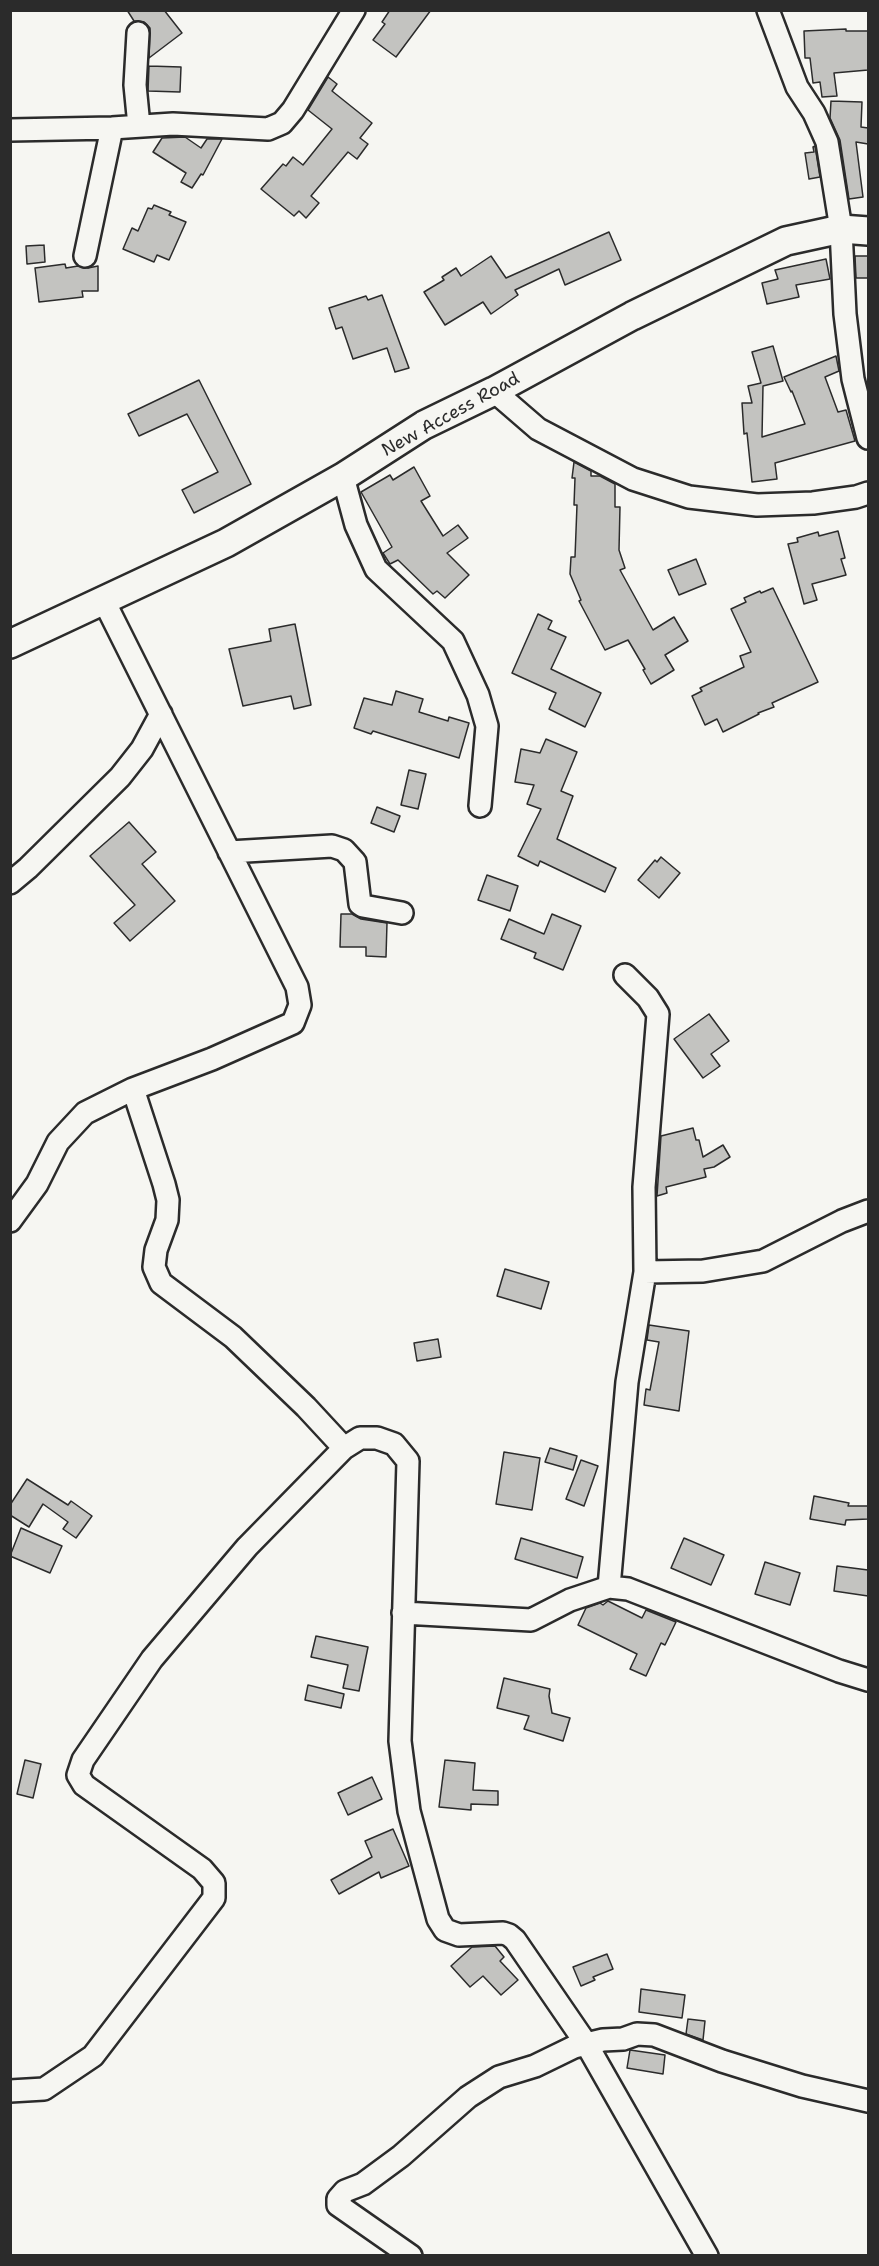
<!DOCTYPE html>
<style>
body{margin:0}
#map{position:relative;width:879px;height:2266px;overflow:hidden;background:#f6f6f2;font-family:"Shantell Sans",sans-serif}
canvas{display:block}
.frame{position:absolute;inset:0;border:12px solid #2b2b2b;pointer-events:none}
</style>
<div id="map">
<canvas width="879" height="2266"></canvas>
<div class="frame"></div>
</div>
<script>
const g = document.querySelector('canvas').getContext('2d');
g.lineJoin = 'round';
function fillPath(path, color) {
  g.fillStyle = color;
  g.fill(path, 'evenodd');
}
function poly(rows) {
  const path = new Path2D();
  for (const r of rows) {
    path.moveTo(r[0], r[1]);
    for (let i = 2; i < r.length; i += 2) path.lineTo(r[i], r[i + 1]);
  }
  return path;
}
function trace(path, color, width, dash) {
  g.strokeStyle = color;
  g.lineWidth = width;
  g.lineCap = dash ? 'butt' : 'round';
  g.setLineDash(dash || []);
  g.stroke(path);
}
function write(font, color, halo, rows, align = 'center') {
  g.font = font + ' "Shantell Sans",sans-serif';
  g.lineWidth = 5;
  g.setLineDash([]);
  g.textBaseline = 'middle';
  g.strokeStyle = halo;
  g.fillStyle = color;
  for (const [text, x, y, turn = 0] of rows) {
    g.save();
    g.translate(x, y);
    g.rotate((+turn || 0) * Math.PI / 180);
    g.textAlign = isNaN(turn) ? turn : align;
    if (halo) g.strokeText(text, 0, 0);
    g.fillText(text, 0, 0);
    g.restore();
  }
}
const building = poly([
 [127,10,164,10,182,33,149,58,150,28,144,22,134,21,127,10],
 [390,10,431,10,396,57,373,40,385,24,382,22,390,10],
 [846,29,846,31,868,31,868,70,834,73,837,96,822,97,820,82,813,83,810,58,805,58,804,31,846,29],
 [149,66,181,67,180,92,148,91,149,66],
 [328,77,337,84,332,91,372,123,360,138,368,144,357,159,348,152,311,196,319,203,306,218,299,211,294,216,261,189,283,164,286,166,293,157,303,165,332,129,308,110,328,77],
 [831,101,862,102,861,127,868,128,868,144,856,142,863,197,849,199,840,140,830,118,831,101],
 [185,137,201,148,207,139,222,139,203,175,201,174,192,188,181,182,186,173,153,152,162,138,185,137],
 [815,146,820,177,809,179,805,153,814,152,813,147,815,146],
 [154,205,171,212,169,215,186,222,169,260,157,255,154,262,123,249,132,228,138,231,148,208,152,209,154,205],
 [609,232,621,260,565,285,559,269,515,290,518,295,491,314,483,302,445,325,424,292,444,280,442,277,456,268,461,276,491,256,506,278,609,232],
 [44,245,45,262,27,264,26,246,44,245],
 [855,256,868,256,868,278,856,278,855,256],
 [826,259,830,279,796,285,799,297,767,304,762,283,778,279,775,270,826,259],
 [65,264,66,268,78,266,88,268,98,266,98,291,82,291,83,297,39,302,35,268,65,264],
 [382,295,409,368,395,372,387,348,353,359,342,327,336,329,329,308,366,296,368,300,382,295],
 [773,346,783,381,763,386,762,437,805,424,792,391,791,392,784,377,836,356,839,371,825,377,838,412,846,410,855,441,775,463,777,479,752,482,747,433,744,434,742,403,752,403,748,386,761,383,752,352,773,346],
 [199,380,251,484,194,513,182,490,218,472,187,414,139,436,128,414,199,380],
 [574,462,591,471,591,476,600,476,615,484,615,507,620,507,619,550,625,568,620,570,653,630,674,617,688,641,665,655,674,670,651,684,643,670,645,669,628,640,605,650,579,601,581,600,570,574,571,557,575,557,577,505,574,505,575,478,572,478,574,462],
 [414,467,430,496,421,501,443,536,458,525,468,538,447,553,469,575,445,598,437,591,433,594,398,560,390,564,383,553,392,547,361,492,390,475,393,480,414,467],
 [838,531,845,558,841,559,846,575,812,584,817,600,804,604,788,544,798,542,797,538,818,532,819,536,838,531],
 [696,559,706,584,679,595,668,570,696,559],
 [773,588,818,682,772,703,774,707,758,713,759,714,723,732,717,719,705,725,692,696,702,691,700,688,744,667,740,656,751,652,731,609,746,602,744,598,760,591,761,593,773,588],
 [538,614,552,621,548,629,566,637,551,669,601,693,585,727,549,709,556,693,512,673,538,614],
 [295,624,311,705,294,709,291,696,243,706,229,649,271,641,269,629,295,624],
 [396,691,423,699,419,712,448,721,449,717,469,723,459,758,373,731,371,734,354,728,364,698,392,705,396,691],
 [546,739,577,752,561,791,573,796,557,839,616,868,605,892,540,861,538,866,518,856,541,809,527,804,534,785,515,782,521,749,540,753,546,739],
 [409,770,426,774,418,809,401,805,409,770],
 [377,807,400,816,394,832,371,823,377,807],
 [129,822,156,852,142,864,175,901,130,941,114,923,135,905,90,856,129,822],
 [661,857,680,873,659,898,638,880,655,860,657,862,661,857],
 [487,875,518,886,510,911,478,900,487,875],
 [341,914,352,914,361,919,387,923,386,957,366,956,366,947,340,947,341,914],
 [552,914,581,926,563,970,534,958,536,953,501,939,509,919,544,934,552,914],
 [709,1014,729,1041,711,1054,720,1066,703,1078,674,1039,709,1014],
 [693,1128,696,1140,699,1140,703,1157,723,1145,730,1157,714,1167,704,1169,706,1177,666,1187,667,1193,657,1196,661,1136,693,1128],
 [505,1269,549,1282,541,1309,497,1296,505,1269],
 [649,1325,689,1331,679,1411,644,1405,646,1389,650,1390,659,1342,647,1340,649,1325],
 [438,1339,441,1357,417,1361,414,1343,438,1339],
 [550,1448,577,1456,573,1470,545,1462,550,1448],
 [504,1452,540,1458,532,1510,496,1504,504,1452],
 [581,1460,598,1466,584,1506,566,1499,581,1460],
 [27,1479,68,1505,71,1501,92,1516,76,1538,63,1529,68,1522,43,1504,29,1527,10,1515,10,1505,27,1479],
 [814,1496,849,1503,848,1506,868,1506,868,1519,846,1520,845,1525,810,1519,814,1496],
 [21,1528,62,1546,50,1573,10,1556,21,1528],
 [521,1538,583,1557,577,1578,515,1559,521,1538],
 [684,1538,724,1555,711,1585,671,1568,684,1538],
 [765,1562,800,1573,790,1605,755,1594,765,1562],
 [837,1566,868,1570,868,1596,834,1591,837,1566],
 [608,1601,642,1618,646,1610,676,1622,665,1645,661,1643,646,1676,630,1669,637,1654,578,1625,586,1608,600,1603,603,1605,608,1601],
 [316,1636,368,1647,359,1691,343,1688,348,1665,311,1657,316,1636],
 [504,1678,550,1689,549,1696,552,1713,570,1718,563,1741,524,1729,529,1716,497,1708,504,1678],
 [308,1685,344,1694,341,1708,305,1700,308,1685],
 [25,1760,41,1764,33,1798,17,1794,25,1760],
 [445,1760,475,1763,473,1790,498,1791,498,1805,471,1804,471,1810,439,1807,445,1760],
 [372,1777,382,1799,348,1815,338,1793,372,1777],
 [393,1829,409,1866,381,1878,379,1872,339,1894,331,1880,372,1857,365,1841,393,1829],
 [495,1946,504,1957,500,1961,518,1980,501,1995,483,1976,470,1987,451,1966,472,1947,495,1946],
 [607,1954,613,1969,593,1977,595,1980,581,1986,573,1967,607,1954],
 [641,1989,685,1995,682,2018,639,2012,641,1989],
 [688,2019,705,2021,703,2040,686,2034,688,2019],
 [630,2050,665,2055,663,2074,627,2068,630,2050]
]);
const minor = poly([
 [768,10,797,87,814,113,827,142,841,229,845,314,853,379,868,438],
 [138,33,135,85,139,126],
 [10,130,112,128,173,124,268,129,282,123,293,110,354,10],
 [85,256,112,128],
 [494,391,538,429,633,479,689,497,757,505,813,503,856,497,868,493],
 [343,477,356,525,376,569,453,641,478,695,487,726,480,806],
 [229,852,332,846,344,850,355,862,360,904,363,906,402,913],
 [10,883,28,868,120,777,142,749,161,714],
 [133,1089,164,1184,168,1200,167,1220,156,1250,154,1267,161,1283,233,1337,306,1407,344,1448],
 [10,1221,37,1184,58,1142,85,1113,133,1089,212,1059,293,1023,300,1005,297,987,103,599],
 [645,1272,703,1271,763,1261,842,1221,868,1211],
 [609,1587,627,1382,645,1272,644,1187,658,1014,648,998,625,975],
 [403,1613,531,1620,570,1600,609,1587,628,1589,839,1671,868,1680],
 [10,2091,44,2089,93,2056,214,1898,214,1883,202,1869,84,1785,78,1775,83,1760,152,1659,247,1547,344,1448,360,1438,377,1438,394,1444,408,1461,400,1741,409,1811,438,1919,445,1930,459,1935,503,1933,509,1935,515,1940,587,2045,707,2256],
 [411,2256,338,2205,338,2199,345,2191,363,2184,401,2156,468,2097,499,2077,535,2066,574,2047,603,2040,623,2039,637,2034,654,2035,722,2061,802,2086,868,2101]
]);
const major = poly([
 [10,644,226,543,343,477,424,425,494,391,632,316,786,241,841,229,868,231]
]);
const streetNames = [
 ["New Access Road",451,415,-29]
];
fillPath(building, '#c3c3c0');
trace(building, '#2b2b2b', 1.5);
trace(minor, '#2b2b2b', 26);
trace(major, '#2b2b2b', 32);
trace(minor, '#f6f6f2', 21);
trace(major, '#f6f6f2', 27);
write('18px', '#2b2b2b', '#f6f6f2', streetNames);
</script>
